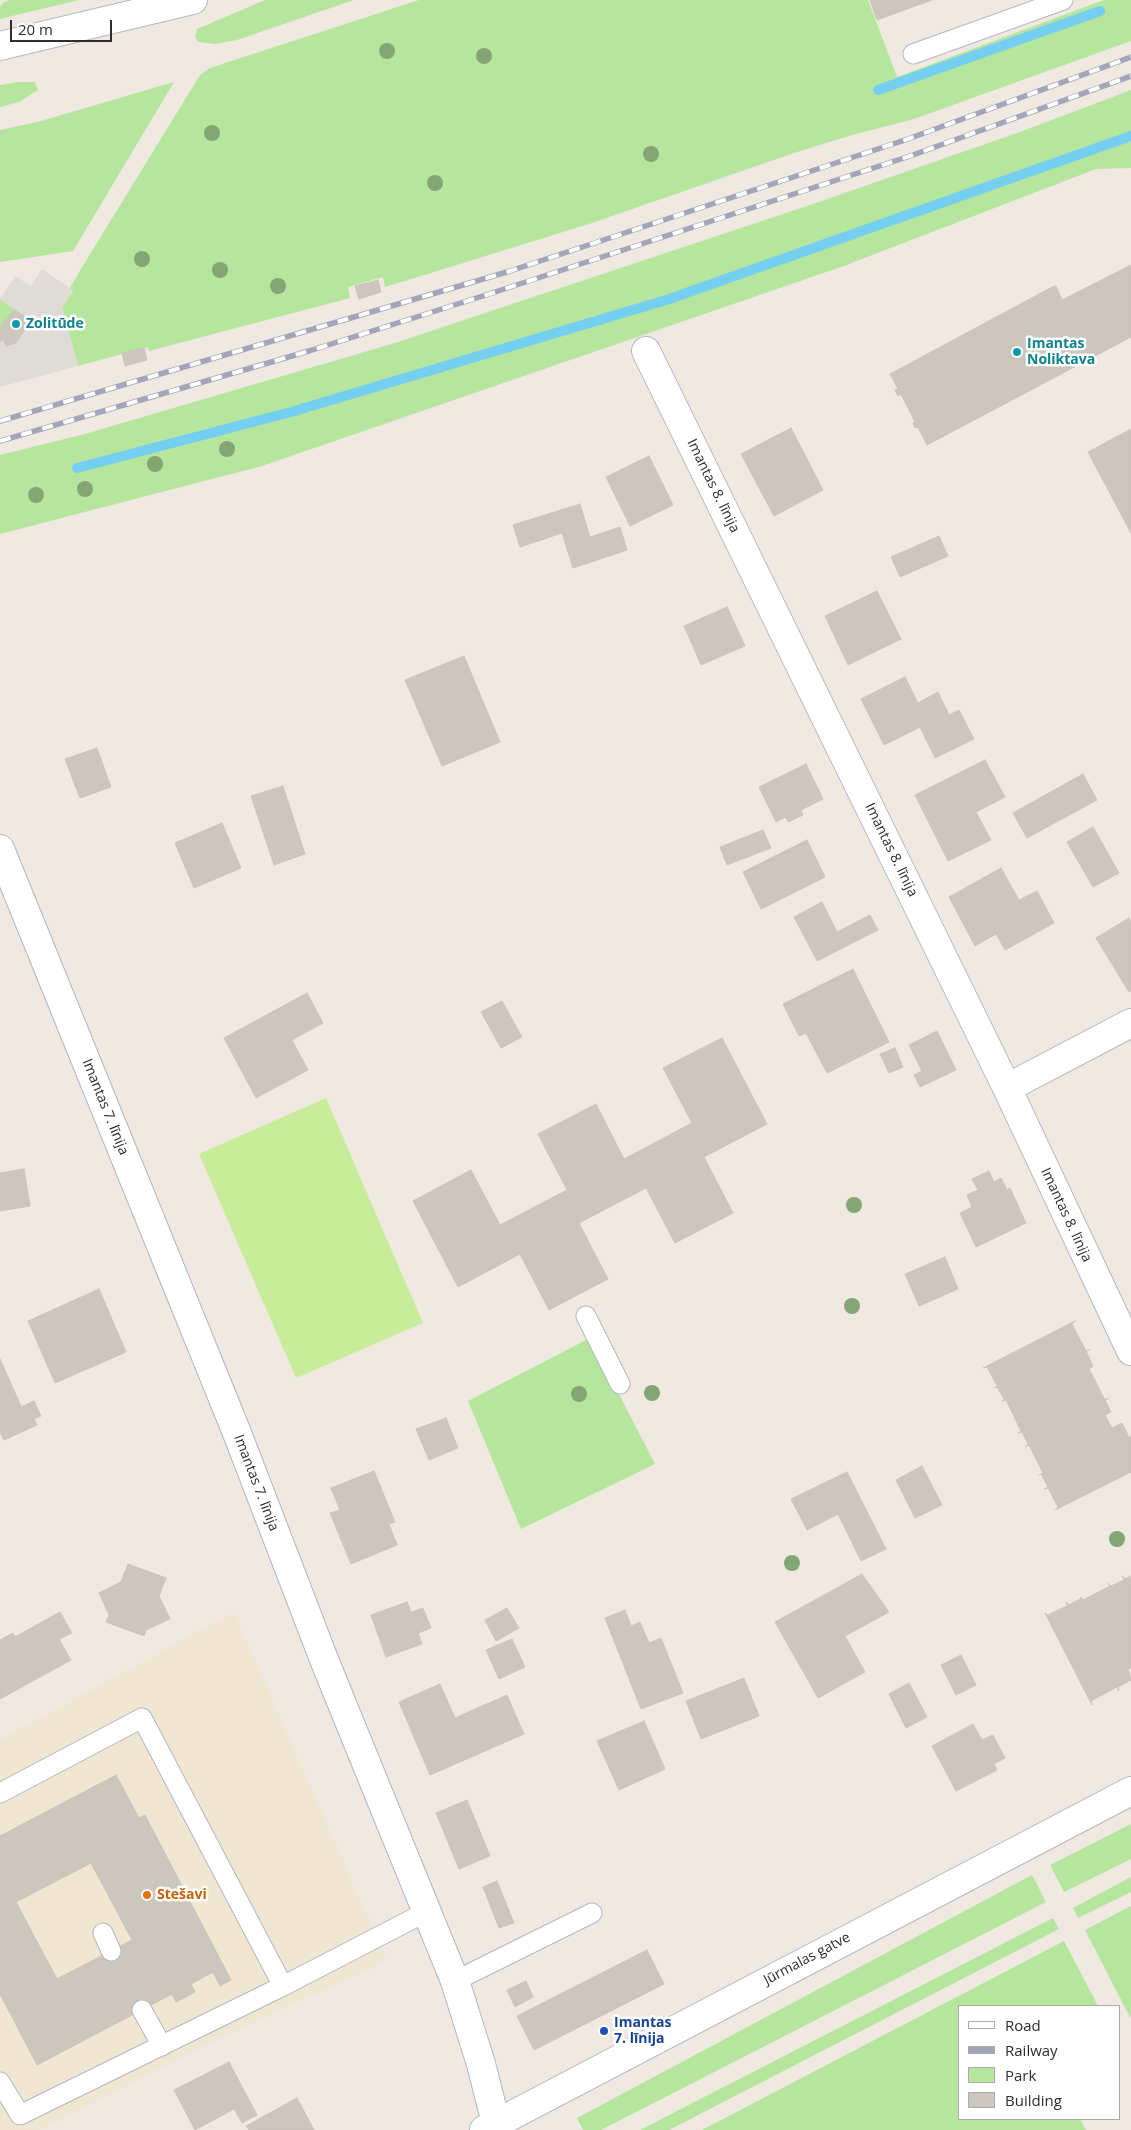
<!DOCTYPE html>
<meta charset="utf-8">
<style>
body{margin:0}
#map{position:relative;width:1131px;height:2130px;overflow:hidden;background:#efe9e1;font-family:"Open Sans",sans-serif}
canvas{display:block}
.legend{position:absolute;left:958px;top:2005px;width:162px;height:115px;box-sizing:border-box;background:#fff;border:1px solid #ababab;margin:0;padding:6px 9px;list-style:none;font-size:15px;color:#2e2e2e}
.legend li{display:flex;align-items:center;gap:10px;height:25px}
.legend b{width:25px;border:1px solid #ababab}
.scale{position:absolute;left:10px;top:20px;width:102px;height:22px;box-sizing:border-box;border:2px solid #2e2e2e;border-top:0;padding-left:6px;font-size:15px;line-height:18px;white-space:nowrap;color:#2e2e2e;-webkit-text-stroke:4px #fff;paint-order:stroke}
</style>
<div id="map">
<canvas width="1131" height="2130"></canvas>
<ul class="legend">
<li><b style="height:6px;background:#fff"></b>Road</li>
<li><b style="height:6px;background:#a3a6b8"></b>Railway</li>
<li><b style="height:14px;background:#b6e59e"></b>Park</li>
<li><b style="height:14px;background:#cbc7bf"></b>Building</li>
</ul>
<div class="scale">20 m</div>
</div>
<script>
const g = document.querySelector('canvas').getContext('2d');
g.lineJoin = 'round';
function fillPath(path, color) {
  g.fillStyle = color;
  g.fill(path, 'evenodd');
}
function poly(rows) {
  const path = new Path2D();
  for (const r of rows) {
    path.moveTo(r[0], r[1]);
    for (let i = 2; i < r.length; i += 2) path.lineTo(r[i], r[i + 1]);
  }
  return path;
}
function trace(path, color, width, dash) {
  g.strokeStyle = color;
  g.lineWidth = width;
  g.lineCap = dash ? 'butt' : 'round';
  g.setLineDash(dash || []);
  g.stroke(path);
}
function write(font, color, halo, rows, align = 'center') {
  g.font = font + ' "Open Sans",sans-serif';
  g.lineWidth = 5;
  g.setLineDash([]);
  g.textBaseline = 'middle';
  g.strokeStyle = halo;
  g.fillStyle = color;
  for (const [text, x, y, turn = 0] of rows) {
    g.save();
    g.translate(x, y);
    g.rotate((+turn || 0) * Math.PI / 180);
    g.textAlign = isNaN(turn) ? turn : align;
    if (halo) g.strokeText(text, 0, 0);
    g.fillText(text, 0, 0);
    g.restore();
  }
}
const education = poly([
 [234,1612,386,1959,379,1964,203,2046,39,2130,0,2130,0,1740]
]);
const green = poly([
 [10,0,79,0,0,19,0,7,4,2],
 [265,0,354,0,237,40,215,44,198,42,195,37,197,29],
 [419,0,868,0,897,77,1104,0,1131,0,1131,41,914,119,852,135,794,153,592,223,421,276,385,287,383,277,348,287,350,298,149,351,148,347,78,366,62,307,73,291,70,288,81,269,200,75,210,68],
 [18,82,35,82,38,90,19,102,0,107,0,85],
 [174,82,73,251,0,262,0,130,41,121],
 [1131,90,1131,168,1096,169,841,267,262,466,0,534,0,455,85,434,395,343,816,203,1017,133],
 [0,299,14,309,0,328],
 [590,1338,655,1464,521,1529,468,1401],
 [1131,1824,1131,1859,1064,1892,1050,1865],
 [1032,1875,1046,1902,601,2130,583,2130,577,2118],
 [1131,1877,1131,1892,1078,1918,1073,1908],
 [1131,1906,1131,2019,1085,1930],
 [1053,1918,1059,1929,669,2130,640,2130],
 [1064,1941,1098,2006,960,2006,960,2119,1080,2119,1086,2130,702,2130]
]);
const pitch = poly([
 [326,1098,423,1323,296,1378,199,1154]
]);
const plaza = poly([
 [42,269,73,290,62,307,78,366,0,387,0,341,4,340,6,346,16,343,31,321,0,299,15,276,31,286]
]);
const stream = poly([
 [878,90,1100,11],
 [672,298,1131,136],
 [77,468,291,412,673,298]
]);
const building = poly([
 [870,0,932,0,877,20,870,0],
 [1131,265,1131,337,927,445,918,427,915,428,913,423,915,422,901,394,898,396,895,390,898,389,890,374,1052,287,1056,286,1062,300,1131,265],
 [378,280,381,292,359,299,355,286,378,280],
 [14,309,31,321,16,343,6,346,4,340,0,341,0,328,14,309],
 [144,348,147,360,125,366,122,353,144,348],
 [791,428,823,490,774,516,741,454,791,428],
 [1131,429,1131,533,1088,452,1131,429],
 [649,456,673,505,630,526,606,477,649,456],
 [580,504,590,537,620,527,627,550,573,568,562,533,520,547,513,525,580,504],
 [939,536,948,556,900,577,891,557,939,536],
 [877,591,901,639,848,665,825,616,877,591],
 [727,607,745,646,701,665,684,626,727,607],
 [464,656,500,742,442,766,405,680,464,656],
 [905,677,918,703,938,692,949,715,959,710,974,739,935,758,920,727,884,745,861,699,905,677],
 [97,748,111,787,80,798,65,759,97,748],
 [985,760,1005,797,976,812,991,840,948,861,915,795,985,760],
 [806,764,823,799,801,810,803,815,788,822,786,817,776,822,759,787,806,764],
 [1083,774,1097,800,1027,838,1013,813,1083,774],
 [283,786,305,854,274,865,251,796,283,786],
 [222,823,241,868,194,888,175,843,222,823],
 [1093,827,1119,873,1093,887,1067,842,1093,827],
 [763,830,771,848,727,865,720,847,763,830],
 [807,840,825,877,761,909,743,872,807,840],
 [1001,868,1019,900,1037,891,1054,923,1005,950,996,934,975,946,949,897,1001,868],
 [822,902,837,932,870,915,878,930,817,961,794,917,822,902],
 [1129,918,1131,922,1131,991,1129,992,1096,938,1129,918],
 [853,969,889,1042,827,1073,806,1033,799,1036,783,1004,853,969],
 [307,993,323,1023,292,1040,308,1070,256,1098,224,1038,307,993],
 [502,1001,522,1037,501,1048,481,1012,502,1001],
 [937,1031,956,1070,920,1087,914,1075,922,1071,909,1045,937,1031],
 [722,1038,767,1124,704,1157,733,1213,675,1243,646,1188,579,1223,608,1279,549,1310,520,1254,458,1287,413,1201,471,1170,500,1225,567,1190,538,1134,596,1104,624,1159,692,1123,663,1068,722,1038],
 [895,1048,903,1067,889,1073,880,1054,895,1048],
 [24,1169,30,1206,0,1211,0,1173,24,1169],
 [989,1171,994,1182,1001,1178,1007,1190,1010,1188,1026,1223,976,1247,960,1213,972,1207,967,1195,978,1190,972,1179,989,1171],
 [945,1257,958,1289,919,1306,905,1274,945,1257],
 [99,1289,126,1352,55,1383,28,1321,99,1289],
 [1075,1321,1072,1324,1086,1351,1090,1350,1086,1351,1093,1366,1089,1369,1105,1400,1109,1398,1105,1400,1111,1412,1105,1415,1112,1428,1122,1423,1129,1437,1131,1437,1131,1472,1055,1510,1058,1507,1048,1488,1044,1489,1048,1487,1041,1474,1039,1475,1043,1473,1029,1445,1025,1447,1028,1444,1022,1432,1018,1433,1021,1431,1006,1400,1002,1401,1004,1399,997,1387,994,1388,997,1386,987,1367,983,1368,1075,1321],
 [0,1359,24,1413,0,1423,0,1359],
 [34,1401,41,1416,34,1419,37,1425,4,1440,0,1432,0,1423,24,1413,21,1407,34,1401],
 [446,1418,458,1448,429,1460,416,1429,446,1418],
 [922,1466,942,1505,915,1518,896,1480,922,1466],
 [374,1471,395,1522,389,1524,397,1545,351,1564,330,1513,340,1510,331,1488,374,1471],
 [847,1472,886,1549,861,1561,838,1514,807,1530,791,1499,847,1472],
 [128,1564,166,1578,159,1596,170,1619,146,1630,144,1636,106,1622,109,1615,99,1593,121,1582,128,1564],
 [862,1574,889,1612,845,1636,865,1672,818,1698,775,1622,862,1574],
 [1122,1576,1125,1579,1131,1576,1131,1668,1128,1669,1131,1680,1118,1687,1119,1691,1117,1687,1091,1701,1092,1705,1045,1613,1048,1615,1067,1606,1067,1602,1068,1605,1081,1599,1081,1597,1083,1600,1110,1586,1108,1583,1111,1586,1124,1580,1122,1576],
 [407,1602,411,1612,423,1608,431,1628,418,1633,422,1644,386,1657,371,1615,407,1602],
 [507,1608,519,1628,496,1641,485,1620,507,1608],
 [625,1610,631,1626,640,1622,649,1643,661,1638,683,1693,641,1709,605,1618,625,1610],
 [60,1612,72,1633,59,1639,71,1660,0,1699,0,1640,13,1633,15,1637,60,1612],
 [512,1639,525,1667,499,1679,486,1650,512,1639],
 [961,1655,976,1685,956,1695,941,1665,961,1655],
 [744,1678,759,1716,701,1739,686,1701,744,1678],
 [909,1683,927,1717,906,1728,889,1694,909,1683],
 [440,1684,455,1718,507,1695,524,1734,430,1775,399,1702,440,1684],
 [644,1721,665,1769,619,1790,597,1741,644,1721],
 [973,1724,982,1740,993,1735,1005,1758,994,1764,997,1770,956,1791,932,1746,973,1724],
 [116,1775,139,1818,145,1815,231,1980,220,1986,213,1972,191,1984,195,1992,186,1997,176,2002,172,1994,37,2065,0,1994,0,1836,116,1775],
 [91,1863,132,1940,57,1979,16,1902,91,1863],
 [467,1800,490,1856,459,1869,436,1813,467,1800],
 [497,1881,514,1923,499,1928,483,1887,497,1881],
 [647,1950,664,1984,534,2050,517,2016,647,1950],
 [526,1981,533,1997,515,2007,507,1990,526,1981],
 [229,2062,257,2115,242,2123,234,2109,195,2130,174,2090,229,2062],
 [297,2098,314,2130,249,2130,246,2126,297,2098]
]);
const lane = poly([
 [913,54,1063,0],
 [586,1316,620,1384],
 [0,1793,142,1718,283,1986,426,1912],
 [103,1933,111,1951],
 [455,1981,592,1913],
 [142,2010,162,2046],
 [0,2082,20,2115,283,1986]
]);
const street = poly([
 [646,351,1007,1088,1131,1351],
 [0,849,237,1433,325,1662,455,1981,481,2064,496,2123],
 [1007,1088,1131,1023]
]);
const secondary = poly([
 [0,46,193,0],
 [484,2130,1131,1791]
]);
const rail = poly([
 [0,421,507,272,908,139,1131,57],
 [0,441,309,351,486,295,913,155,1131,76]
]);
const trees = [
 [387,51],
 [484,56],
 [212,133],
 [651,154],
 [435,183],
 [142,259],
 [220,270],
 [278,286],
 [227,449],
 [155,464],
 [85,489],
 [36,495],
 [854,1205],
 [852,1306],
 [652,1393],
 [579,1394],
 [1117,1539],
 [792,1563]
];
const markers = [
 [16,324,5,"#0f9aa8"],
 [1017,352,5,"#0f9aa8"],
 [147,1895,5,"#e8710a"],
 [604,2031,5,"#1a4fb4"]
];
const cultureNames = [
 ["Zolitūde",26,324],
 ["Imantas",1027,344],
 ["Noliktava",1027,360]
];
const streetNames = [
 ["Imantas 8. līnija",713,486,64],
 ["Imantas 8. līnija",891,850,64],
 ["Imantas 7. līnija",105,1107,68],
 ["Imantas 8. līnija",1066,1215,65],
 ["Imantas 7. līnija",256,1483,69],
 ["Jūrmalas gatve",807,1959,-28]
];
const foodNames = [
 ["Stešavi",157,1895]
];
const transitNames = [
 ["Imantas",614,2023],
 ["7. līnija",614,2039]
];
fillPath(education, '#f0e6d1');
fillPath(green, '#b6e59e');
fillPath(pitch, '#c9ec9a');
fillPath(plaza, '#dfdcd8');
trace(stream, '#75cff0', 10);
fillPath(building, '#cbc7bf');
trace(building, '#cbc5ba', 1);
trace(lane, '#b4b7c1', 21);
trace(street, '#b4b7c1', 30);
trace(secondary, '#b4b7c1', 30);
trace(lane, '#fff', 19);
trace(street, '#fff', 28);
trace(secondary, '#fff', 28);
trace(rail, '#a3a6b8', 5.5);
trace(rail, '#fff', 4, [11]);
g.fillStyle = '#84a574';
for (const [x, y] of trees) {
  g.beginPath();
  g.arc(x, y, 8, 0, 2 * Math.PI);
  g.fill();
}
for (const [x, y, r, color] of markers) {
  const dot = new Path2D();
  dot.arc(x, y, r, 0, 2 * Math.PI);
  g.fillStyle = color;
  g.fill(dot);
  trace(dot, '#fff', 2);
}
write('bold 14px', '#0d838f', '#fff', cultureNames, 'left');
write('14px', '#2e2e2e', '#fff', streetNames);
write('bold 14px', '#c56008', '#fff', foodNames, 'left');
write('bold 14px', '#164399', '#fff', transitNames, 'left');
</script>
